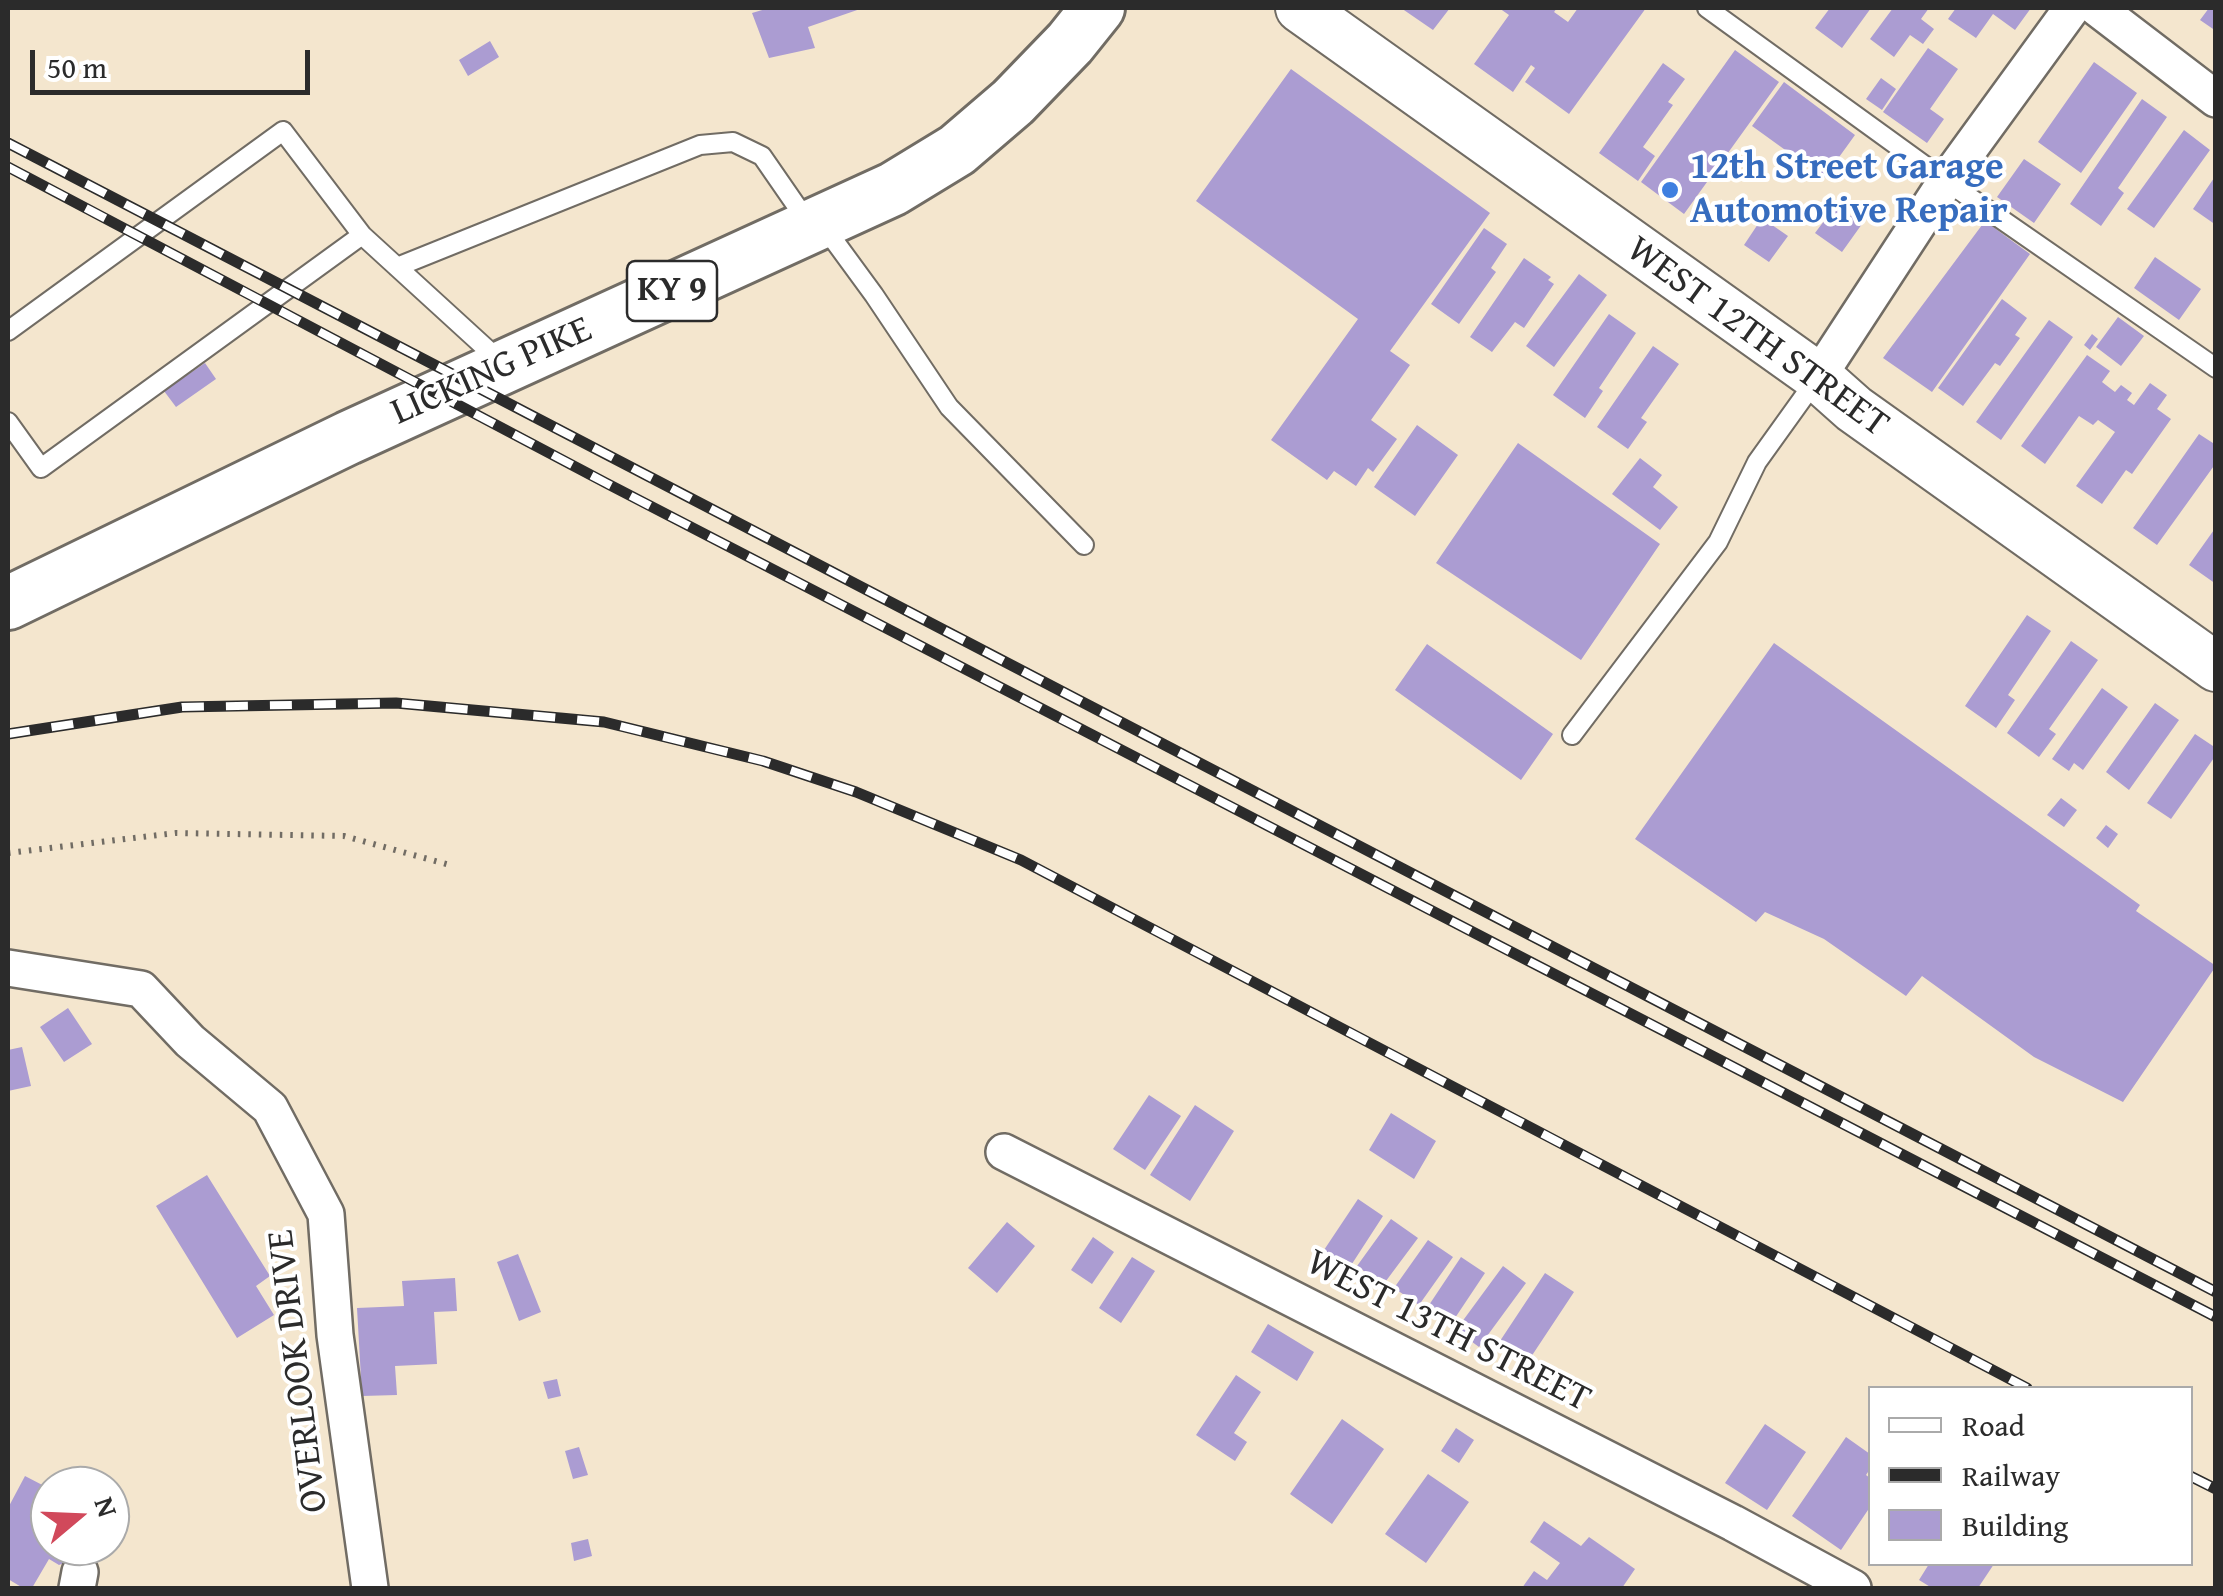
<!DOCTYPE html>
<style>
body{margin:0}
#map{position:relative;width:2223px;height:1596px;overflow:hidden;background:#f4e6ce;font-family:"Gentium Book Plus",serif}
canvas{display:block}
.frame{position:absolute;inset:0;border:10px solid #2b2b2b;pointer-events:none}
.legend{position:absolute;left:1868px;top:1386px;width:325px;height:180px;box-sizing:border-box;background:#fff;border:2px solid #aaa;margin:0;padding:12px 18px;list-style:none;font-size:30px;color:#2b2b2b}
.legend li{display:flex;align-items:center;gap:20px;height:50px}
.legend b{width:50px;border:2px solid #aaa}
.north{position:absolute;left:30px;top:1466px;width:100px;height:100px;box-sizing:border-box;background:#fff;border:2px solid #aaa;border-radius:50%;rotate:71deg;font-size:28px;font-weight:700;line-height:40px;text-align:center;color:#2b2b2b}
.north::after{content:'';display:block;margin:auto;width:35px;height:45px;background:#d1495b;clip-path:polygon(50% 0,100% 100%,50% 72%,0 100%)}
.scale{position:absolute;left:30px;top:50px;width:280px;height:45px;box-sizing:border-box;border:5px solid #2b2b2b;border-top:0;padding-left:12px;font-size:30px;line-height:35px;white-space:nowrap;color:#2b2b2b;-webkit-text-stroke:8px #fff;paint-order:stroke}
</style>
<div id="map">
<canvas width="2223" height="1596"></canvas>
<div class="frame"></div>
<ul class="legend">
<li><b style="height:12px;background:#fff"></b>Road</li>
<li><b style="height:12px;background:#2b2b2b"></b>Railway</li>
<li><b style="height:28px;background:#ab9cd2"></b>Building</li>
</ul>
<div class="north">N</div>
<div class="scale">50 m</div>
</div>
<script>
const g = document.querySelector('canvas').getContext('2d');
g.lineJoin = 'round';
function fillPath(path, color) {
  g.fillStyle = color;
  g.fill(path, 'evenodd');
}
function poly(rows) {
  const path = new Path2D();
  for (const r of rows) {
    path.moveTo(r[0], r[1]);
    for (let i = 2; i < r.length; i += 2) path.lineTo(r[i], r[i + 1]);
  }
  return path;
}
function trace(path, color, width, dash) {
  g.strokeStyle = color;
  g.lineWidth = width;
  g.lineCap = dash ? 'butt' : 'round';
  g.setLineDash(dash || []);
  g.stroke(path);
}
function write(font, color, halo, rows, align = 'center') {
  g.font = font + ' "Gentium Book Plus",serif';
  g.lineWidth = 8;
  g.setLineDash([]);
  g.textBaseline = 'middle';
  g.strokeStyle = halo;
  g.fillStyle = color;
  for (const [text, x, y, turn = 0] of rows) {
    g.save();
    g.translate(x, y);
    g.rotate((+turn || 0) * Math.PI / 180);
    g.textAlign = isNaN(turn) ? turn : align;
    if (halo) g.strokeText(text, 0, 0);
    g.fillText(text, 0, 0);
    g.restore();
  }
}
const building = poly([
 [769,8,863,8,808,27,815,48,769,58,752,13],
 [1401,8,1450,8,1433,30],
 [1499,8,1557,8,1554,12,1568,22,1578,8,1646,8,1569,114,1525,82,1535,68,1531,65,1513,92,1474,64,1509,15],
 [1830,8,1871,8,1842,48,1815,28],
 [1893,8,1929,8,1921,19,1934,29,1923,44,1910,35,1894,57,1870,39],
 [1956,8,2031,8,2015,30,1993,14,1976,38,1948,19],
 [2209,8,2216,8,2216,31,2200,20],
 [490,41,499,57,468,76,459,60],
 [1928,48,1958,69,1930,109,1944,119,1927,143,1883,112],
 [1735,50,1779,82,1684,214,1641,182],
 [2094,62,2137,93,2081,173,2038,142],
 [1663,63,1685,79,1668,102,1673,105,1643,147,1655,156,1638,181,1599,153],
 [1291,69,1490,213,1390,351,1410,365,1371,420,1397,439,1373,472,1368,468,1356,486,1334,471,1327,480,1271,440,1358,319,1196,201],
 [1881,78,1896,89,1882,110,1866,99],
 [1784,82,1855,135,1824,178,1752,126],
 [2142,99,2167,117,2118,188,2124,193,2101,226,2070,204],
 [2184,130,2210,150,2154,228,2127,209],
 [2024,159,2061,184,2034,223,1997,197],
 [2216,175,2216,225,2193,209],
 [1836,205,1862,224,1842,252,1815,233],
 [1762,218,1788,236,1769,262,1744,245],
 [1985,221,2030,254,1932,392,1883,358],
 [1484,228,1507,244,1491,268,1496,272,1459,324,1431,304],
 [2155,257,2201,289,2179,320,2134,288],
 [1524,258,1551,277,1548,280,1554,284,1524,328,1515,322,1492,352,1470,337],
 [1579,274,1607,295,1554,367,1526,346],
 [2002,299,2027,318,2015,335,2020,338,2000,366,1995,363,1963,406,1938,388],
 [1609,314,1636,333,1599,388,1603,391,1585,418,1553,395],
 [2118,317,2144,336,2121,366,2096,347],
 [2049,320,2073,337,2001,440,1976,422],
 [2092,334,2098,339,2090,350,2084,345],
 [1653,346,1679,364,1641,418,1647,422,1628,449,1597,427],
 [2087,355,2110,371,2102,382,2115,392,2121,385,2132,393,2127,400,2134,405,2150,383,2167,395,2157,409,2171,419,2132,474,2126,470,2102,504,2076,486,2115,432,2098,420,2093,425,2079,416,2045,464,2021,446],
 [205,363,216,379,176,407,164,391],
 [1417,425,1458,455,1415,516,1374,487],
 [2199,434,2216,445,2216,463,2157,545,2133,528],
 [1518,443,1660,544,1581,660,1436,563],
 [1640,458,1662,475,1653,487,1678,507,1660,530,1612,494],
 [2216,527,2216,584,2189,565],
 [2027,615,2051,631,2008,695,2015,700,1996,728,1965,706],
 [2071,641,2098,660,2049,729,2056,734,2039,757,2007,733],
 [1774,643,2140,905,2136,911,2216,966,2123,1102,2034,1057,1922,976,1906,996,1824,939,1765,912,1756,922,1635,839],
 [1427,644,1553,734,1521,780,1395,690],
 [2102,688,2128,707,2083,770,2074,763,2069,771,2052,759],
 [2155,703,2179,720,2129,790,2106,772],
 [2195,734,2216,748,2216,755,2171,819,2147,803],
 [2061,798,2077,810,2064,827,2047,815],
 [2106,825,2118,834,2108,848,2096,838],
 [68,1008,92,1044,64,1062,40,1027],
 [22,1047,31,1086,8,1091,8,1050],
 [1149,1095,1181,1116,1145,1170,1113,1149],
 [1195,1105,1234,1131,1190,1201,1150,1175],
 [1391,1113,1436,1141,1414,1179,1369,1150],
 [207,1175,270,1276,256,1286,274,1315,237,1338,156,1206],
 [1358,1199,1383,1216,1348,1270,1322,1253],
 [1391,1219,1418,1238,1383,1285,1357,1266],
 [1007,1222,1035,1246,997,1293,968,1268],
 [1093,1237,1114,1252,1092,1284,1071,1270],
 [1428,1240,1453,1257,1419,1305,1394,1288],
 [518,1254,541,1312,519,1321,497,1262],
 [1132,1257,1155,1271,1121,1323,1099,1308],
 [1461,1257,1485,1273,1449,1327,1425,1311],
 [1503,1266,1526,1283,1479,1347,1456,1330],
 [1545,1273,1574,1292,1527,1363,1498,1344],
 [455,1278,457,1311,434,1312,437,1364,395,1366,397,1395,362,1396,357,1308,404,1306,402,1281],
 [1268,1324,1314,1352,1297,1381,1251,1352],
 [1236,1375,1261,1392,1234,1433,1247,1442,1235,1461,1196,1435],
 [557,1379,561,1396,548,1399,543,1382],
 [1342,1419,1384,1449,1332,1524,1290,1494],
 [1765,1424,1806,1452,1767,1510,1725,1483],
 [1456,1428,1474,1440,1459,1463,1441,1451],
 [1846,1437,1870,1454,1870,1469,1866,1475,1870,1478,1870,1507,1841,1550,1792,1516],
 [579,1447,588,1475,573,1479,565,1451],
 [1428,1474,1469,1502,1426,1563,1385,1534],
 [25,1476,50,1489,50,1546,84,1546,77,1558,59,1565,49,1559,32,1588,23,1588,8,1579,8,1508],
 [1544,1521,1581,1546,1589,1537,1635,1569,1622,1588,1522,1588,1534,1571,1547,1580,1560,1563,1530,1542],
 [588,1539,592,1556,574,1561,571,1543],
 [1929,1564,1994,1564,1978,1588,1932,1588,1919,1580]
]);
const path = poly([
 [8,853,176,833,344,836,450,865]
]);
const lane = poly([
 [1707,8,1946,181,2216,368],
 [822,224,874,295,949,407,1084,545],
 [397,267,700,145,733,142,762,156,809,224],
 [8,331,283,131,362,235,501,362],
 [8,422,41,468,362,235],
 [1572,735,1718,542,1757,462,1818,377]
]);
const street = poly([
 [2097,8,2216,99],
 [1818,377,1946,181,2072,8],
 [8,968,141,989,190,1041,270,1108,326,1214,335,1335,370,1588],
 [1004,1152,1733,1523,1853,1588],
 [77,1588,80,1572]
]);
const secondary = poly([
 [1300,8,1818,377,1854,409,2216,667]
]);
const primary = poly([
 [8,603,348,438,893,189,957,150,1013,102,1070,43,1098,8]
]);
const rail = poly([
 [8,143,2216,1292],
 [8,167,606,483,2216,1317],
 [8,734,182,707,396,703,604,722,763,761,856,792,1021,860,2027,1388],
 [2190,1476,2216,1489]
]);
const markers = [
 [1670,190,10,"#3f7fe0"]
];
const shields = [
 [672,291,90]
];
const shieldNames = [
 ["KY 9",672,291]
];
const shopNames = [
 ["12th Street Garage",1690,168],
 ["Automotive Repair",1690,212]
];
const streetNames = [
 ["WEST 12TH STREET",1757,338,36],
 ["LICKING PIKE",492,372,-24],
 ["WEST 13TH STREET",1448,1332,27],
 ["OVERLOOK DRIVE",299,1371,-97]
];
fillPath(building, '#ab9cd2');
trace(lane, '#716c64', 22);
trace(street, '#716c64', 40);
trace(secondary, '#716c64', 52);
trace(primary, '#716c64', 58);
trace(path, '#716c64', 6, [2.5, 8]);
trace(lane, '#fff', 18);
trace(street, '#fff', 35);
trace(secondary, '#fff', 48);
trace(primary, '#fff', 52);
trace(rail, '#2b2b2b', 11);
trace(rail, '#fff', 8, [22]);
for (const [x, y, r, color] of markers) {
  const dot = new Path2D();
  dot.arc(x, y, r, 0, 2 * Math.PI);
  g.fillStyle = color;
  g.fill(dot);
  trace(dot, '#fff', 4);
}
for (const [x, y, w] of shields) {
  const box = new Path2D();
  box.roundRect(x - w / 2, y - 30, w, 60, 8);
  g.fillStyle = '#fff';
  g.fill(box);
  trace(box, '#2b2b2b', 2.5);
}
write('bold 35px', '#2b2b2b', null, shieldNames);
write('bold 38px', '#366cbe', '#fff', shopNames, 'left');
write('38px', '#2b2b2b', '#fff', streetNames);
</script>
